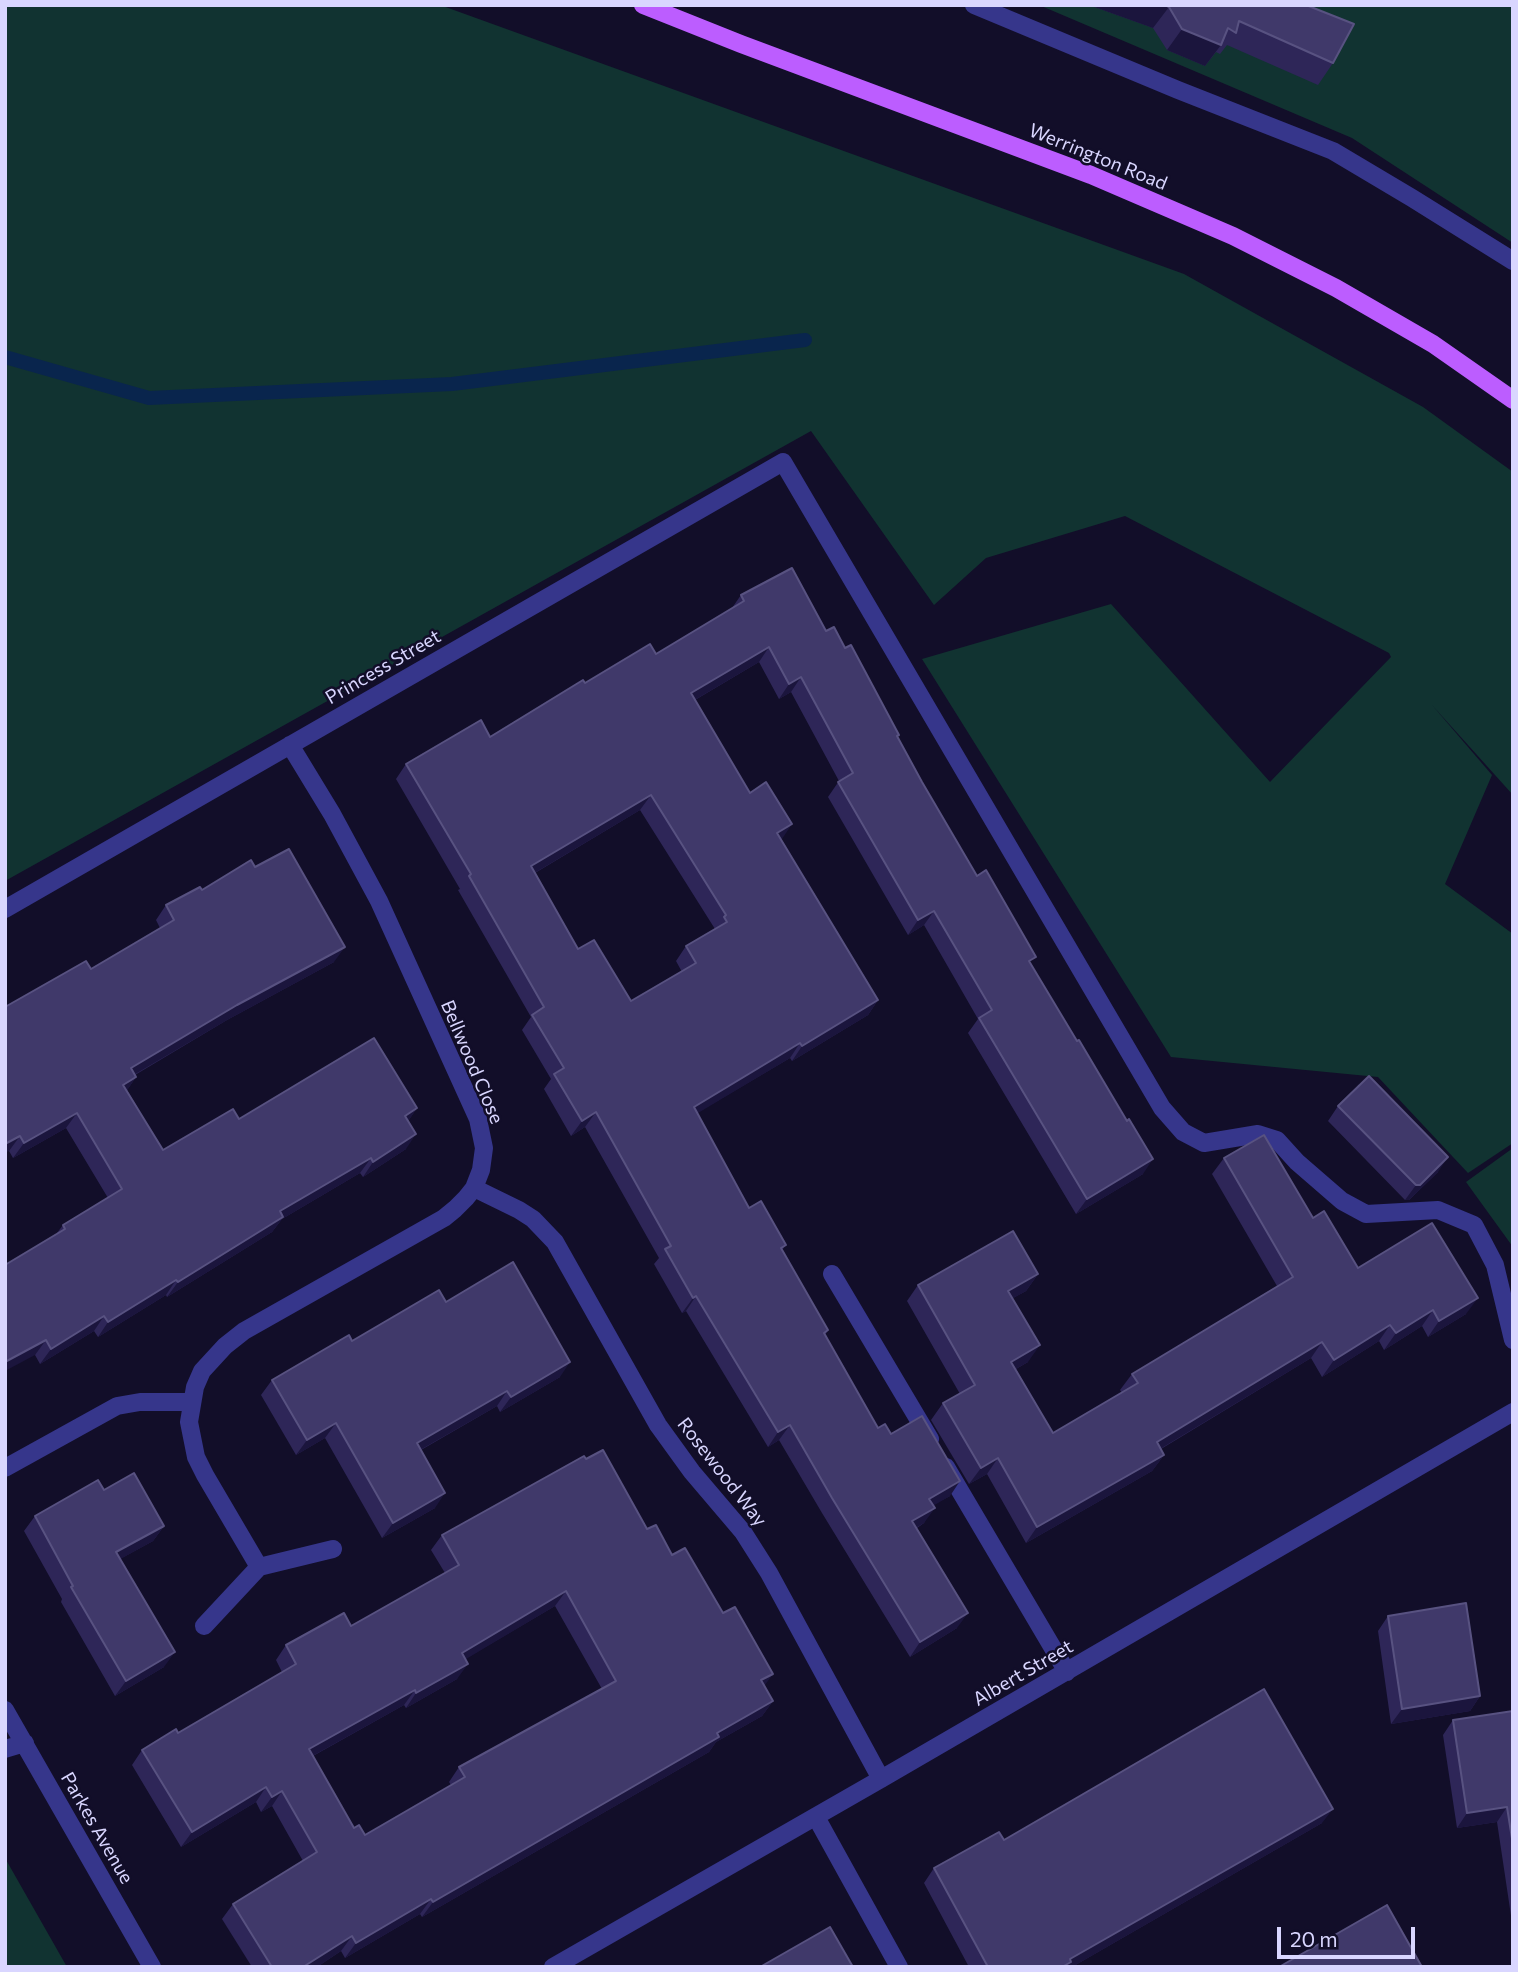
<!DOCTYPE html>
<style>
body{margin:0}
#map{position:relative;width:1518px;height:1972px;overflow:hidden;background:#120e29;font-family:Commissioner,sans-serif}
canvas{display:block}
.frame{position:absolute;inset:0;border:7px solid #d9d6ff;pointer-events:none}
.scale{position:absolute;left:1277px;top:1927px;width:138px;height:32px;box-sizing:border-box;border:4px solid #d9d6ff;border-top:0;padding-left:9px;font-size:21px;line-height:24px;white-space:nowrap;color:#d9d6ff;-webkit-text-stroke:5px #120e29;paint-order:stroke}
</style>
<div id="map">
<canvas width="1518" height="1972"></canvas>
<div class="frame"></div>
<div class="scale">20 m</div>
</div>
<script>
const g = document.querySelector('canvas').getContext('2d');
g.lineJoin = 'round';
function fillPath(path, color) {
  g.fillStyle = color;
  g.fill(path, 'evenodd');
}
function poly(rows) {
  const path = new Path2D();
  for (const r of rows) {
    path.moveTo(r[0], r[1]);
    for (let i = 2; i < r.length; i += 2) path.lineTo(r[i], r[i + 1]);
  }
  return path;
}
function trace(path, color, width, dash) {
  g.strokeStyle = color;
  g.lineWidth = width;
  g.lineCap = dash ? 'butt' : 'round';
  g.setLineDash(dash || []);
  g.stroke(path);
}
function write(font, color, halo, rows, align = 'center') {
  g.font = font + ' Commissioner,sans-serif';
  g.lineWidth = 5;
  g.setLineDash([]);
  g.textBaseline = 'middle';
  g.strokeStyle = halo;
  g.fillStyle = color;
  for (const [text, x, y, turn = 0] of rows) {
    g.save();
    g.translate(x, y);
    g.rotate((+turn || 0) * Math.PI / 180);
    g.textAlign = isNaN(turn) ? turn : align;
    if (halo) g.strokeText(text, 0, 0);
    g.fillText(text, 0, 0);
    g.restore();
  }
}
const green = poly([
 [5,5,440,5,1184,274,1423,407,1513,472,1513,795,1432,705,1492,775,1445,884,1513,934,1513,1143,1468,1173,1378,1077,1171,1057,922,659,1111,604,1270,782,1391,657,1389,653,1125,516,986,558,934,605,811,431,5,881],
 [1039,5,1513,5,1513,243,1352,138],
 [1513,1148,1513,1247,1466,1182],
 [5,1858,67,1967,5,1967]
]);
const stream = poly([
 [5,357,149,398,452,384,805,340]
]);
const minor = poly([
 [974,5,1178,90,1333,151,1412,198,1513,261],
 [5,909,783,462,1162,1108,1183,1132,1204,1143,1258,1134,1277,1140,1297,1162,1342,1201,1366,1214,1438,1210,1474,1225,1495,1265,1513,1340],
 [474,1188,519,1210,533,1219,555,1242,658,1425,692,1472,743,1532,769,1573,881,1779],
 [832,1274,930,1439],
 [946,1467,1067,1672],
 [5,1468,117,1406,140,1402,191,1402],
 [259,1567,205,1475,196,1457,189,1422,195,1387,202,1371,225,1346,244,1331,444,1218,455,1209,466,1198,474,1188,481,1170,484,1148,478,1119,379,901,332,814,290,745],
 [204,1626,259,1567,333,1549],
 [5,1710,152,1967],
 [5,1749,25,1743],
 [816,1817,899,1967],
 [553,1967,881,1779,1513,1412]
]);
const major = poly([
 [643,5,741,44,1091,175,1233,236,1336,288,1433,344,1513,400]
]);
const wall = poly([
 [1089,5,1306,5,1333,63,1318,85,1227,45,1220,54,1216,52,1205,66,1167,50,1153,28],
 [741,595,826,631,845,648,898,737,922,782,977,876,1031,964,1143,1174,1076,1214,968,1033,978,1019,924,925,908,935,828,797,839,781,791,692,779,699,759,662,695,700,750,793,782,839,781,839,878,1000,868,1015,792,1061,790,1058,697,1113,749,1208,786,1245,782,1250,828,1330,825,1335,878,1428,891,1434,950,1496,933,1505,924,1523,917,1528,957,1628,910,1657,822,1513,779,1440,768,1447,686,1311,682,1313,654,1264,659,1258,585,1127,571,1136,544,1089,551,1079,522,1030,531,1017,458,890,460,889,396,779,406,764,490,737,585,683,656,654,732,608],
 [640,810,715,929,686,946,676,961,682,972,631,1001,578,949,535,873],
 [255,867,334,962,227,1020,135,1075,136,1077,127,1090,163,1150,239,1119,417,1108,408,1121,406,1149,363,1177,360,1173,282,1219,272,1232,167,1297,166,1295,98,1337,94,1331,40,1364,35,1355,57,1233,63,1225,108,1198,66,1128,13,1158,9,1151,91,969,160,928,156,920,166,905],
 [1338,1106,1438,1172,1409,1200,1405,1200,1328,1121],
 [1224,1158,1313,1218,1358,1268,1466,1314,1428,1337,1422,1326,1384,1350,1379,1341,1322,1377,1311,1358,1161,1449,1164,1455,1152,1471,1026,1543,987,1474,969,1484,931,1420,943,1403,960,1394,907,1301,918,1285,1038,1274,1026,1291,1013,1298,1028,1362,1016,1369,1053,1433,1122,1393,1120,1390,1132,1374,1277,1286,1212,1174],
 [446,1302,560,1377,500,1412,497,1406,421,1450,435,1508,382,1538,325,1438,296,1455,261,1395,272,1380,352,1341],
 [586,1459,647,1529,672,1555,764,1686,773,1701,762,1716,716,1742,709,1752,422,1917,420,1914,345,1958,341,1951,317,1967,252,1967,222,1919,233,1904,303,1861,272,1806,261,1812,256,1802,181,1847,132,1765,142,1750,178,1733,282,1672,276,1660,286,1645,351,1626,445,1573,431,1550,442,1535],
 [555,1606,602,1689,459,1767,449,1782,451,1785,365,1835,354,1828,313,1756,404,1705,406,1708,457,1679,465,1659],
 [104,1490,164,1526,153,1541,120,1559,164,1667,115,1696,61,1602,62,1599,24,1531,35,1516],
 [1388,1616,1480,1696,1470,1711,1391,1724,1378,1631],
 [1513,1711,1513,1929,1497,1822,1457,1828,1443,1735,1453,1720],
 [1322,1823,1072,1967,969,1967,924,1883,934,1868,1004,1840]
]);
const shadedWall = poly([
 [1089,5,1165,5,1169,7,1153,28],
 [1182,29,1221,45,1205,66,1167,50],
 [769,647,759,662,681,708,691,693],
 [801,677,791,692,779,699,789,684],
 [651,795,640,810,521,881,531,866],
 [792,824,782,839,767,848,777,833],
 [934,911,924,925,908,935,918,920],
 [345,947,334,962,227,1020,120,1083,131,1068,237,1005],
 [878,1000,868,1015,792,1061,802,1046],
 [800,1043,790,1058,683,1122,694,1107],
 [136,1077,126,1092,123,1085],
 [417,1108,407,1123,405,1116],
 [596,1112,585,1127,571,1136,582,1121],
 [77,1113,66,1128,13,1158,24,1143],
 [416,1134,406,1149,363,1177,373,1162],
 [20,1136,9,1151,5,1153,5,1144],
 [1448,1157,1438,1172,1409,1200,1405,1200,1416,1185],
 [371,1158,360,1173,282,1219,272,1232,167,1297,178,1282,280,1211],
 [1153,1159,1143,1174,1076,1214,1087,1199],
 [1038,1274,1026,1291,997,1307,1008,1291],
 [176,1280,166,1295,98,1337,108,1322],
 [696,1296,686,1311,682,1313,693,1298],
 [1478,1298,1466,1314,1428,1337,1439,1321],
 [1433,1310,1422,1326,1384,1350,1396,1333],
 [104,1316,94,1331,40,1364,51,1349],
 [1390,1325,1379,1341,1322,1377,1334,1360],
 [46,1340,35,1355,5,1371,5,1362],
 [1322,1342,1311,1358,1145,1458,1157,1442],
 [1040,1345,1028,1362,1000,1378,1011,1362],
 [570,1362,560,1377,500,1412,511,1397],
 [507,1391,497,1406,406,1458,417,1443],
 [336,1423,325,1438,296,1455,307,1440],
 [790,1425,779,1440,768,1447,778,1432],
 [1164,1455,1152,1471,1026,1543,1037,1527],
 [998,1458,987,1474,969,1484,981,1468],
 [960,1481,950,1496,919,1514,929,1499],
 [445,1493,435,1508,382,1538,393,1523],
 [935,1508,924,1523,902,1536,912,1521],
 [164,1526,153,1541,106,1567,116,1552],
 [566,1591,555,1606,451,1668,462,1653],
 [968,1613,957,1628,910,1657,920,1642],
 [175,1652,164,1667,115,1696,126,1681],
 [468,1664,457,1679,406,1708,416,1693],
 [773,1674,762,1689,761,1680],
 [415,1690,404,1705,298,1764,309,1749],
 [1480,1696,1470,1711,1391,1724,1402,1709],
 [773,1701,762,1716,716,1742,709,1752,422,1917,433,1902,717,1733],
 [266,1787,256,1802,181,1847,192,1832],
 [282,1791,272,1806,261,1812,272,1797],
 [1507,1807,1497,1822,1457,1828,1467,1813],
 [1333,1809,1322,1823,1072,1967,1062,1967,1070,1959],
 [431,1899,420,1914,345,1958,356,1943],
 [352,1936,341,1951,317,1967,303,1967]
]);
const building = poly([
 [1165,5,1306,5,1354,24,1333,63,1239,21,1236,33,1228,28,1221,45,1182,29,1169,7,1165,5],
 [792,568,826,631,834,627,845,648,851,645,899,735,897,736,922,782,977,876,986,870,1036,957,1029,961,1077,1041,1079,1040,1127,1121,1129,1119,1153,1159,1087,1199,979,1018,992,1010,934,911,918,920,838,782,853,773,801,677,789,684,769,647,691,693,750,793,766,782,792,824,777,833,878,1000,802,1046,800,1043,694,1107,749,1208,761,1201,786,1245,781,1248,828,1330,824,1333,878,1428,885,1424,891,1434,922,1416,960,1481,929,1499,935,1508,912,1521,968,1613,920,1642,832,1498,790,1425,778,1432,696,1296,693,1298,665,1249,671,1246,596,1112,582,1121,554,1074,564,1068,532,1015,544,1007,469,876,471,874,406,764,481,720,490,737,583,680,585,683,650,644,656,654,744,601,741,595,792,568],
 [651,795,726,915,724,917,727,922,686,946,696,963,631,1001,594,940,578,949,531,866,651,795],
 [289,849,345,947,237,1005,131,1068,136,1077,123,1085,163,1150,233,1109,239,1119,374,1038,417,1108,405,1116,416,1134,373,1162,371,1158,280,1211,283,1217,178,1282,176,1280,108,1322,104,1316,51,1349,46,1340,5,1362,5,1265,65,1229,63,1225,122,1189,77,1113,24,1143,20,1136,5,1144,5,1007,86,961,91,969,174,920,166,905,200,887,202,890,251,860,255,867,289,849],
 [1369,1076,1448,1157,1420,1185,1416,1185,1338,1106,1369,1076],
 [1264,1135,1313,1218,1324,1211,1358,1268,1432,1223,1478,1298,1439,1321,1433,1310,1396,1333,1390,1325,1334,1360,1322,1342,1157,1442,1164,1455,1037,1527,998,1458,981,1468,943,1403,975,1385,918,1285,1013,1231,1038,1274,1008,1291,1040,1345,1011,1362,1053,1433,1138,1383,1132,1374,1293,1277,1224,1158,1264,1135],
 [513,1262,570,1362,511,1397,507,1391,417,1443,445,1493,393,1523,336,1423,307,1440,272,1380,349,1335,352,1341,439,1290,446,1302,513,1262],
 [603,1450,647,1529,656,1525,672,1555,685,1548,723,1613,735,1607,773,1674,761,1680,773,1701,717,1733,719,1737,433,1902,431,1899,356,1943,352,1936,303,1967,272,1967,233,1904,317,1852,282,1791,272,1797,266,1787,192,1832,142,1750,176,1729,178,1733,296,1664,286,1645,344,1613,351,1626,459,1565,442,1535,584,1456,586,1459,603,1450],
 [566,1591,616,1681,459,1767,465,1777,365,1835,359,1825,354,1828,309,1749,415,1690,416,1693,468,1664,462,1653,566,1591],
 [134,1473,164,1526,116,1552,175,1652,126,1681,71,1587,73,1586,35,1516,98,1480,104,1490,134,1473],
 [1466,1603,1480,1696,1402,1709,1388,1616,1466,1603],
 [1264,1689,1333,1809,1070,1959,1071,1962,1062,1967,988,1967,934,1868,999,1832,1004,1840,1264,1689],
 [1513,1711,1513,1845,1507,1807,1467,1813,1453,1720,1513,1711],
 [1387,1905,1422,1967,1279,1967,1387,1905],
 [830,1927,853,1967,760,1967,830,1927]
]);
const streetNames = [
 ["Werrington Road",1098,157,22],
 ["Princess Street",383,667,-30],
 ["Bellwood Close",472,1062,67],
 ["Rosewood Way",722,1472,52],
 ["Albert Street",1023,1673,-30],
 ["Parkes Avenue",97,1828,60]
];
fillPath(green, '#113331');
trace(stream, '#09254d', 14);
trace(minor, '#36368b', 18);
trace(major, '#bc5dff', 18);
fillPath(wall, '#2e2658');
fillPath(shadedWall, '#1b153d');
fillPath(building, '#40396a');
trace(building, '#585281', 2);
write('19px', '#d9d6ff', '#120e29', streetNames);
</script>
